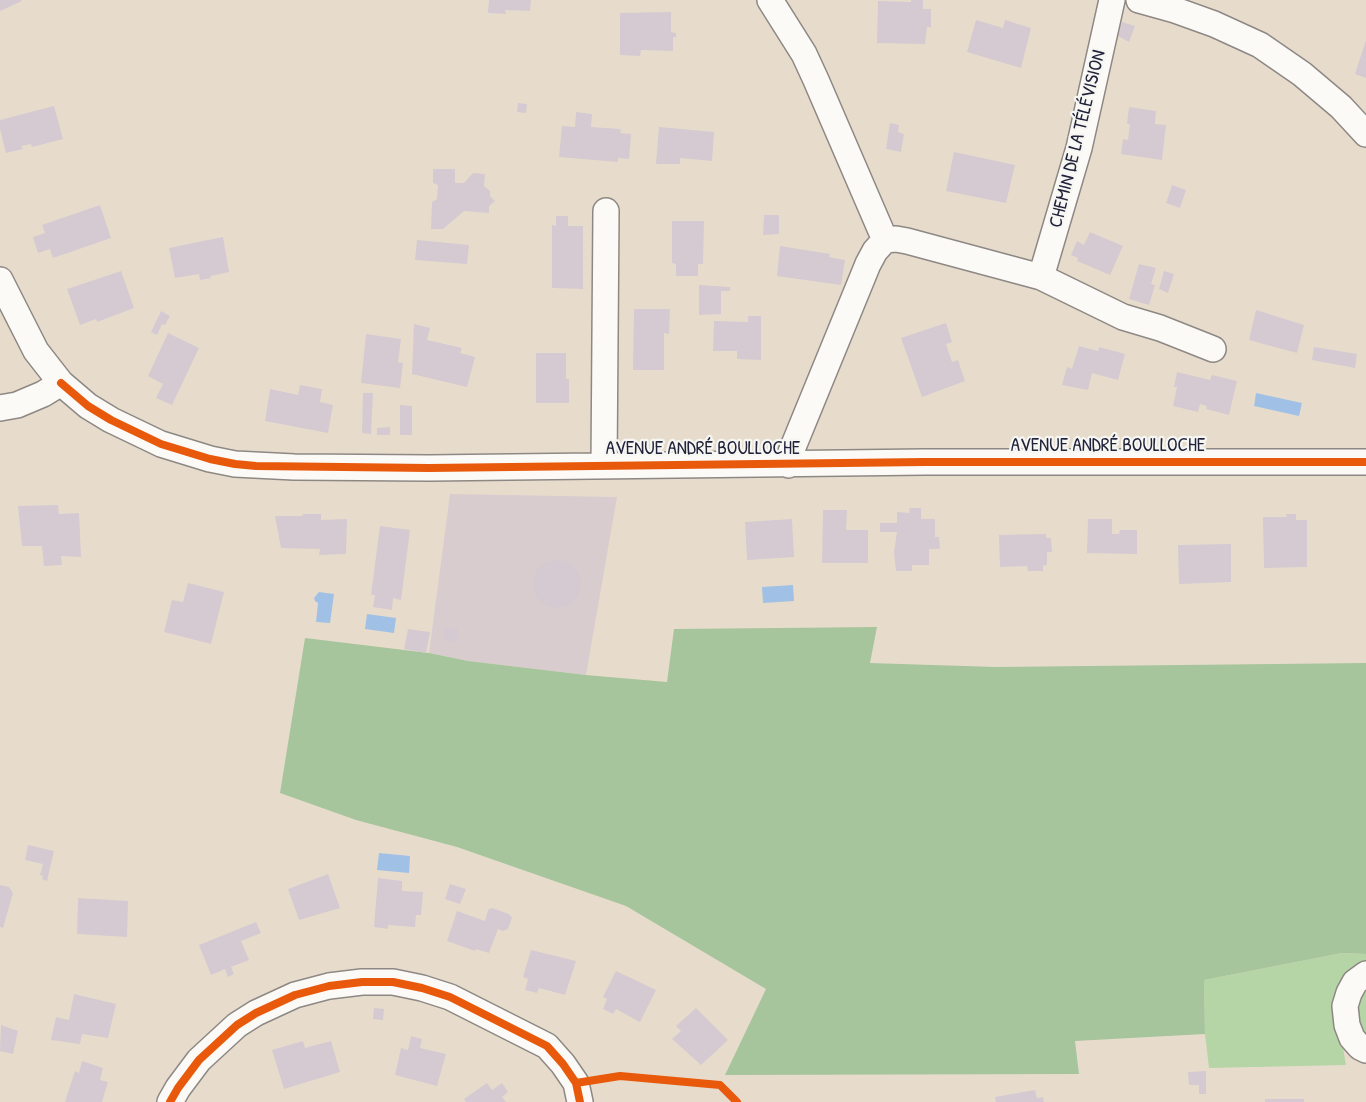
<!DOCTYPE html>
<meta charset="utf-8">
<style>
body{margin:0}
canvas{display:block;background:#e7dccc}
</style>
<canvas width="1366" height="1102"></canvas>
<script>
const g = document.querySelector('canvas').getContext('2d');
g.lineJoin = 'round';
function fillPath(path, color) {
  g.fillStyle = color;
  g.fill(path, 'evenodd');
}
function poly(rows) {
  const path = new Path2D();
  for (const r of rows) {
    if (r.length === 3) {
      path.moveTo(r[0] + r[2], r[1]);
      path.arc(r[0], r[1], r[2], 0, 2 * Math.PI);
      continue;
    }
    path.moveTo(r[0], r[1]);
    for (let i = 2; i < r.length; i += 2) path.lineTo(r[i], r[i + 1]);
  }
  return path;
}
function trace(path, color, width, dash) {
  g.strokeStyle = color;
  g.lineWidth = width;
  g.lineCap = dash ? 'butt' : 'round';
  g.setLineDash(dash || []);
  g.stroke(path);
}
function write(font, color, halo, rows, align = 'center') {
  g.font = font + ' "Patrick Hand",sans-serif';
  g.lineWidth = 4.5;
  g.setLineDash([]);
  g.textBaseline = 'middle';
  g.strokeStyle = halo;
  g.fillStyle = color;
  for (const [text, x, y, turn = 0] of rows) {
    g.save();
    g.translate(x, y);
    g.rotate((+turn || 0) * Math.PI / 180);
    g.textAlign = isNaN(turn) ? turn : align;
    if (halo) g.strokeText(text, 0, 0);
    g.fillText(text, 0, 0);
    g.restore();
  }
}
const industrial = poly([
 [450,494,617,497,586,675,468,661,429,653]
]);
const green = poly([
 [1342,953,1366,954,1366,965,1338,1018,1346,1065,1209,1068,1205,1034,1204,980],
 [1366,984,1366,1039,1356,1028,1354,1003]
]);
const forest = poly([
 [877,627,870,663,996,667,1366,663,1366,954,1342,953,1204,980,1205,1034,1075,1041,1079,1074,725,1075,766,989,626,906,457,847,356,820,280,793,305,638,429,653,468,661,586,675,667,682,674,629]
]);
const water = poly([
 [1256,393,1302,403,1299,416,1254,406],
 [793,585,794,601,763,603,762,587],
 [319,592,334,594,330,623,316,622,318,603,315,601,314,598],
 [367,614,396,618,394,633,365,629],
 [379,853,410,856,409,873,377,870]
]);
const building = poly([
 [0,0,21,0,22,1,0,11],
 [489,0,531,0,530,11,505,10,506,14,488,13],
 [911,0,923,0,923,9,931,9,931,27,927,27,925,44,877,43,878,1,911,2],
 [671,12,671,32,676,33,676,37,673,37,673,51,641,50,640,56,620,55,620,13],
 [976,20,1003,28,1005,20,1031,28,1021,68,967,52],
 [1122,22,1135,26,1129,42,1118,36],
 [1366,40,1366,78,1355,74],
 [518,103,527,104,526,113,517,112],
 [54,106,63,139,32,147,31,144,21,146,23,149,6,153,0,129,0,120],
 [1129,107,1156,111,1155,124,1166,125,1162,160,1121,154,1123,139,1128,140,1130,124,1127,124],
 [576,112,592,114,591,127,621,129,620,133,631,134,629,159,618,158,618,162,559,157,562,126,575,127],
 [890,123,899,125,898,132,904,134,901,152,886,149],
 [659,127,714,132,712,161,680,158,680,164,656,164],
 [954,152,1015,165,1006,203,946,191],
 [433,169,455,169,455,183,464,183,473,173,485,174,484,186,490,191,490,196,495,201,489,206,489,213,464,211,443,229,431,229,432,202,437,199,438,185,433,183],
 [1172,185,1186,190,1180,208,1166,203],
 [100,205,111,238,53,258,50,249,38,253,33,237,45,233,42,225],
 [764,215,779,215,779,234,763,235],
 [556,216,568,216,568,226,583,226,583,289,552,288,552,225,556,226],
 [672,221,704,221,703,264,698,264,698,276,676,276,676,264,672,263],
 [1090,232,1123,246,1110,275,1077,261,1078,258,1071,255,1077,241,1084,245],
 [223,237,229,272,210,276,211,278,200,280,199,274,175,278,169,248],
 [417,240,469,245,467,264,415,260],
 [780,246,830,254,829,257,845,260,841,285,777,276],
 [1139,264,1156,268,1151,284,1155,285,1149,305,1129,299],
 [121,271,134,308,97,322,96,319,80,325,67,289],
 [1164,271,1174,274,1168,293,1159,289],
 [699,285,730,287,730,291,721,291,721,314,699,315],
 [634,309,670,309,669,334,664,333,664,370,633,370],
 [1256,310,1304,325,1297,353,1249,340],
 [161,311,170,316,165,325,162,324,157,335,151,332],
 [748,316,761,316,761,360,737,359,737,351,713,351,714,321,748,322],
 [946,323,952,342,946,344,952,362,958,360,965,381,922,397,901,338],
 [414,324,430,328,427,340,462,348,460,353,475,357,467,387,412,374],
 [168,333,199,348,172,405,156,398,163,384,148,376],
 [366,334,401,339,398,362,403,363,400,388,361,383],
 [1079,346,1098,351,1099,347,1125,354,1118,380,1092,373,1088,390,1062,385,1067,367,1072,369],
 [1314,347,1357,354,1355,368,1312,360],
 [536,353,566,353,566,379,569,379,569,403,536,403],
 [1177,372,1210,380,1212,375,1237,381,1229,415,1206,409,1207,406,1200,404,1198,412,1173,406,1177,387,1174,387],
 [300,385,322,389,320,402,333,405,328,433,265,421,270,389,298,395],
 [363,393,373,393,371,434,362,433],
 [400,405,412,406,412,435,400,435],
 [390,427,390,435,377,435,377,428],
 [58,505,59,514,79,513,81,557,61,556,62,565,44,566,42,546,22,546,18,506],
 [909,508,921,508,921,519,935,519,935,537,939,537,940,549,929,549,929,565,912,565,912,571,896,571,894,552,897,532,880,532,880,523,897,523,897,512,910,513],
 [823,510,847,510,846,530,868,530,868,563,822,563],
 [302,514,321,514,321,520,347,519,346,554,319,555,320,549,281,548,275,516,303,516],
 [1286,514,1296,514,1296,520,1307,520,1307,567,1264,568,1263,517,1287,517],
 [792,519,794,557,747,560,745,522],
 [1088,519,1112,519,1112,534,1119,534,1120,530,1137,530,1137,554,1087,553],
 [380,526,410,530,401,600,393,598,392,610,373,607,375,595,371,595],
 [1046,534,1046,538,1051,538,1052,552,1047,552,1047,565,1043,566,1043,571,1028,571,1027,566,1000,567,999,535],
 [1231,544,1231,582,1179,584,1178,545],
 [557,584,24],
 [188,583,224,592,211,644,164,632,172,600,183,602],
 [445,628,458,629,458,642,444,641],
 [408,629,430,632,426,653,404,649],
 [28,845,54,851,47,881,42,879,43,876,40,875,43,864,25,860],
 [328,874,340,908,299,920,288,889],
 [378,878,402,881,402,891,423,892,421,915,416,915,415,927,388,925,388,929,374,927],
 [450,884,466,889,460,904,445,899],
 [0,885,9,887,13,893,3,928,0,927],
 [78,898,128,901,127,937,77,934],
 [492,908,509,914,512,918,508,929,503,931,498,929,489,953,476,949,475,951,447,941,457,911,485,921,488,910],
 [256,922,261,933,241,941,249,960,231,967,234,974,228,977,225,969,211,975,199,945],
 [531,950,576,961,565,995,539,988,537,993,525,990,528,979,523,977],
 [616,971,656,990,640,1022,616,1009,613,1014,603,1009,607,999,603,997],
 [74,994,116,1004,108,1038,82,1034,80,1044,51,1040,56,1017,69,1020],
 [374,1008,384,1009,383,1020,373,1019],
 [696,1008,728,1040,701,1065,672,1039,681,1031,676,1026],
 [1,1025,18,1031,13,1054,0,1051],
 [411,1036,422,1039,420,1048,446,1054,437,1086,395,1075,401,1048,408,1050],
 [303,1041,305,1048,331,1041,340,1072,284,1089,272,1050],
 [82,1061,103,1068,100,1080,108,1082,102,1102,65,1102,75,1071,79,1073],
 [1206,1071,1206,1094,1199,1094,1199,1085,1189,1085,1188,1072],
 [487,1083,492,1090,502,1083,508,1092,502,1097,506,1102,466,1102,464,1099],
 [1035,1090,1037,1098,1043,1097,1044,1102,996,1102,995,1097],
 [1265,1099,1304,1099,1304,1102,1265,1102]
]);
const minor = poly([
 [770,0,804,54,816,80,885,240],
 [1139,0,1175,10,1214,24,1260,45,1302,74,1341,107,1366,134],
 [885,240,896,239,907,241,1041,277,1123,317,1160,328,1213,349],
 [1041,277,1079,148,1112,0],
 [0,280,36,351,61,383,88,406,111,420,161,444,210,459,235,464,294,467,429,468,925,462,1366,462],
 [0,408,17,405,43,394,61,383],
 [789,465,791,452,868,264,875,251,885,240],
 [604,466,606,211],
 [1366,974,1355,982,1349,993,1345,1006,1347,1025,1352,1038,1360,1047,1366,1050],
 [170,1102,178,1088,199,1060,237,1025,256,1013,295,995,329,986,362,982,393,982,422,988,450,997,547,1046,563,1064,576,1083,580,1102]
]);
const cycleway = poly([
 [61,383,88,406,111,420,161,444,210,459,235,464,256,466,429,468,925,462,1366,462],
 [576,1083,620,1076,720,1085,737,1102],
 [170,1102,178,1088,199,1060,237,1025,256,1013,295,995,329,986,362,982,393,982,422,988,450,997,547,1046,563,1064,576,1083,580,1102]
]);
const streetNames = [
 ["CHEMIN DE LA TÉLÉVISION",1078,139,-76],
 ["AVENUE ANDRÉ BOULLOCHE",1108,446],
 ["AVENUE ANDRÉ BOULLOCHE",703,449]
];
fillPath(industrial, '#d9cccf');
fillPath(green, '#b6d5a6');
fillPath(forest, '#a7c59c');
fillPath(water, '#a0c1e5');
fillPath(building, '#d5cad1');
trace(minor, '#8e8884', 28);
trace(minor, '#fbfaf7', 25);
trace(cycleway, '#e8590c', 8);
write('19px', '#22223b', '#f6f6f2', streetNames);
</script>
